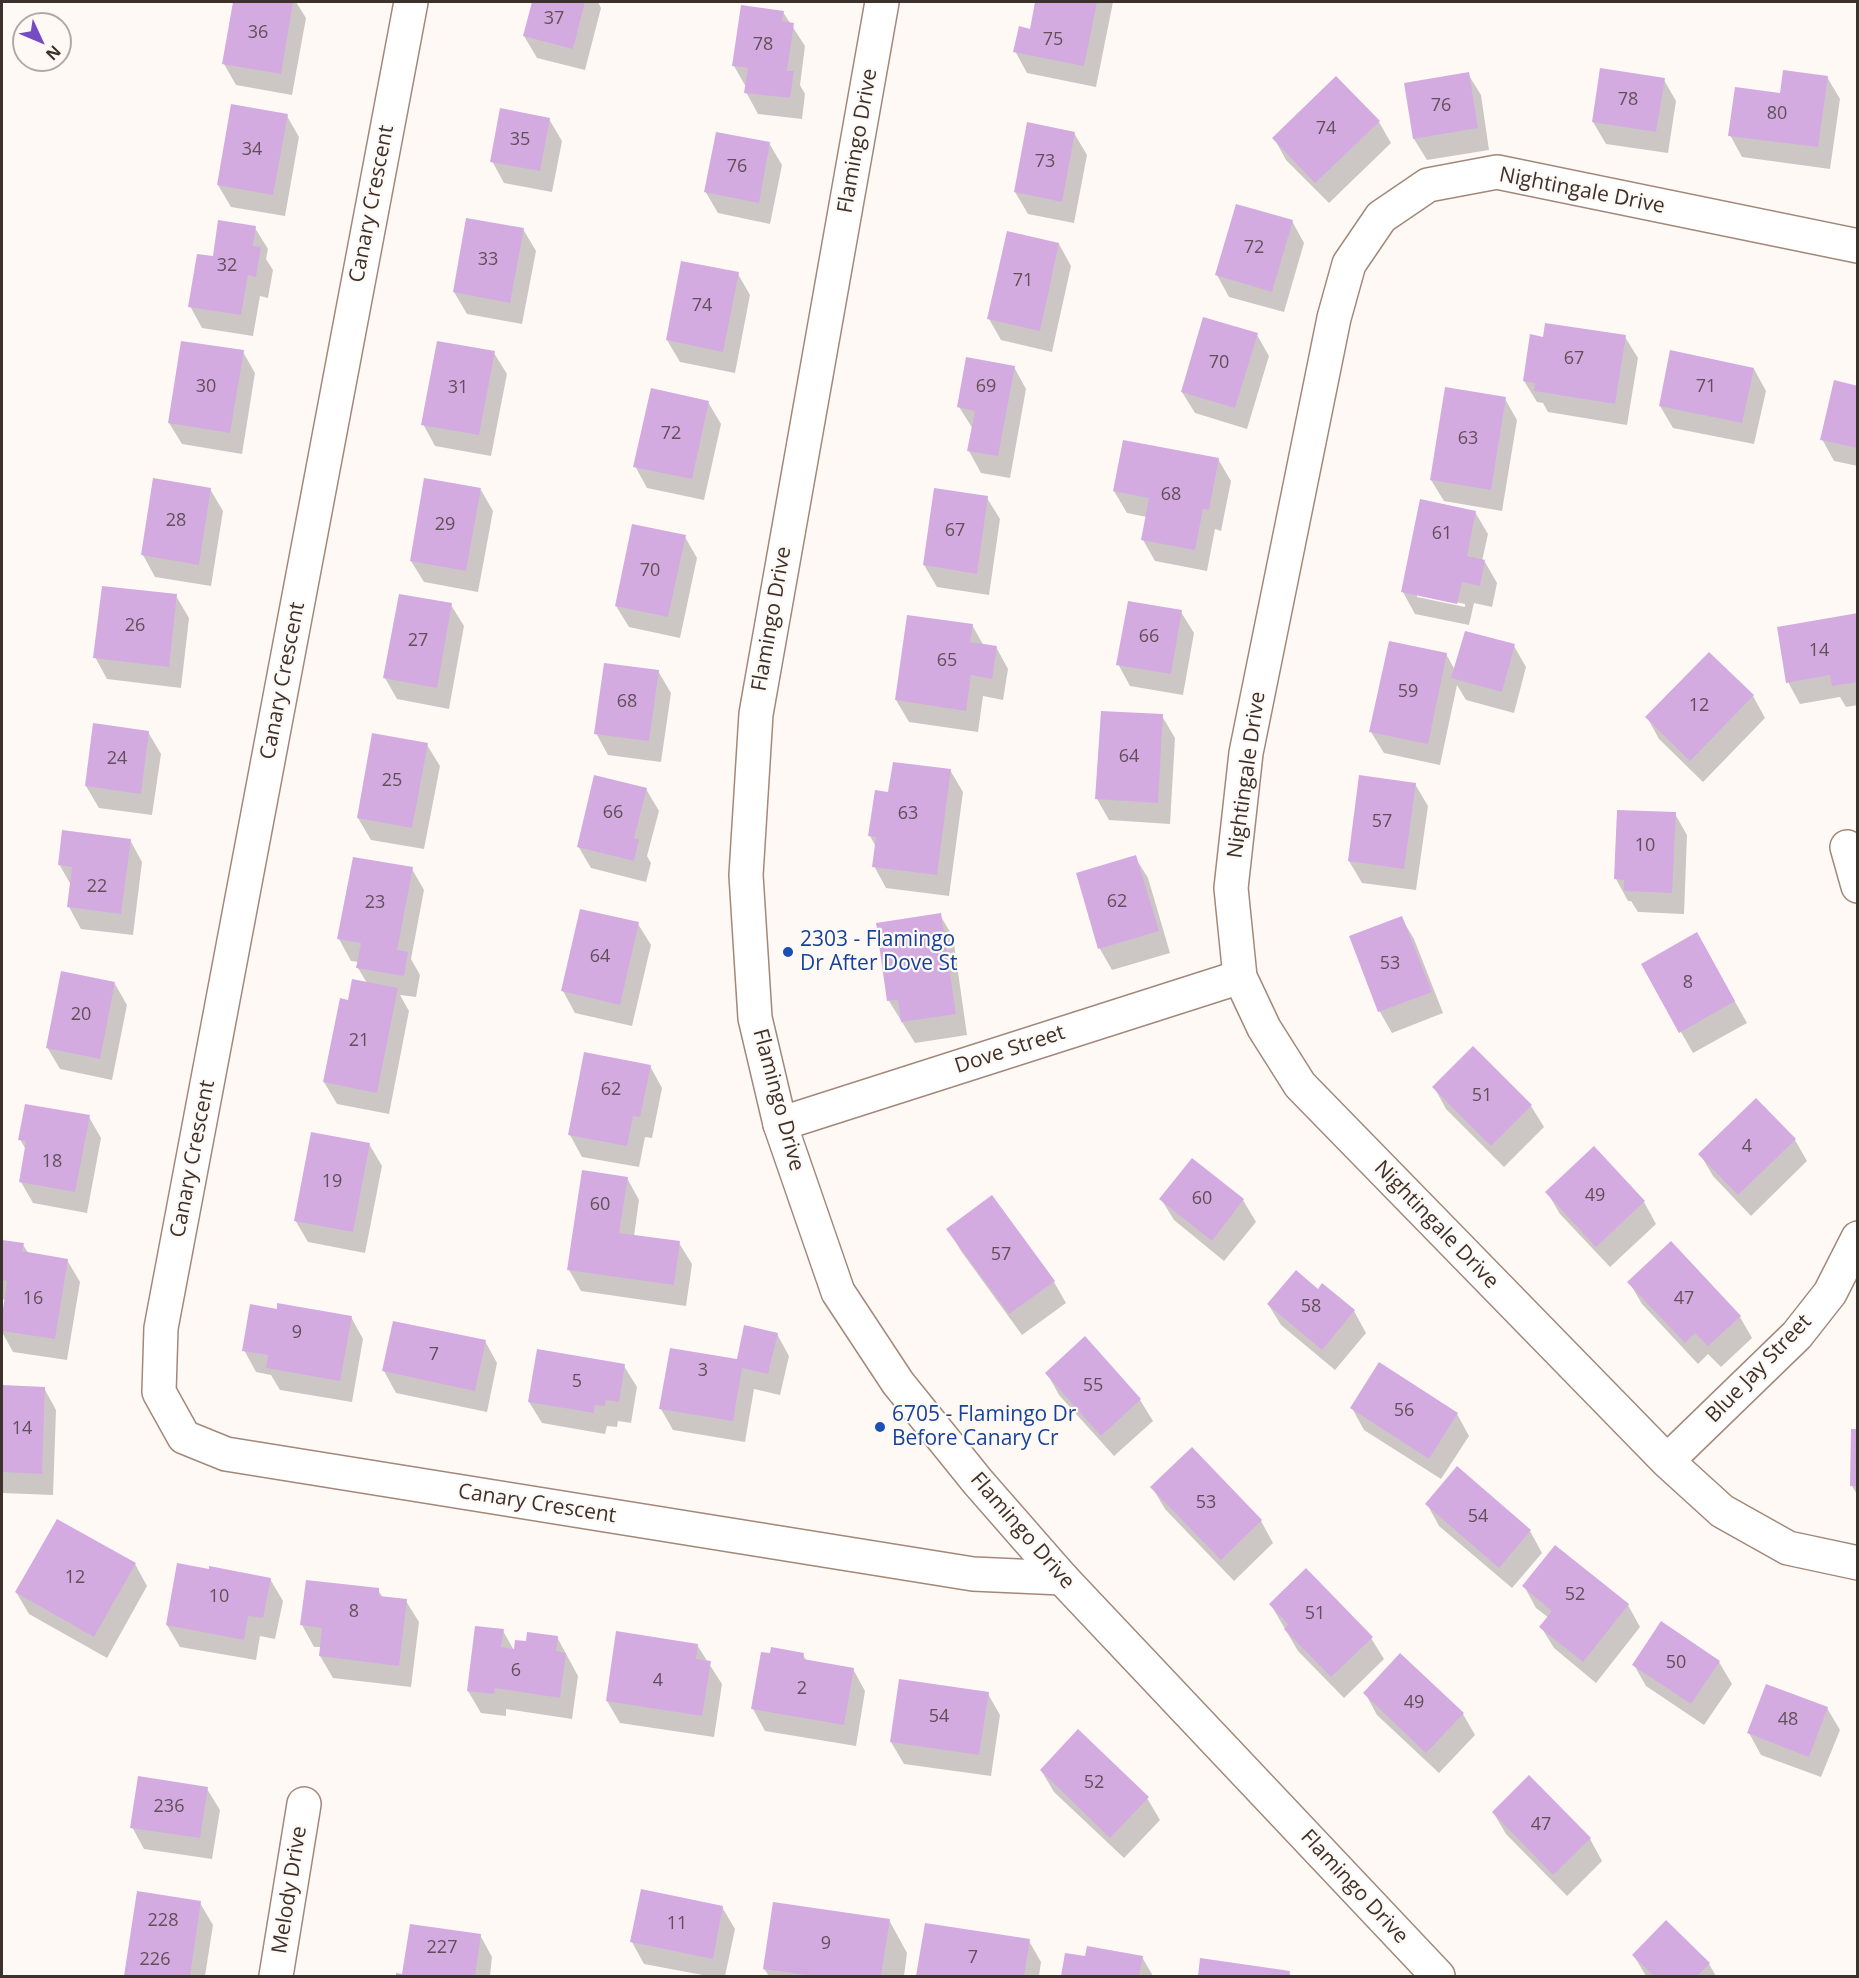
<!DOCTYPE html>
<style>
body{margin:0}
#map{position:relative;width:1859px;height:1978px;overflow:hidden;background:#fff9f6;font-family:"Open Sans",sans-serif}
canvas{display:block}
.frame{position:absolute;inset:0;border:3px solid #3d312b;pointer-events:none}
.north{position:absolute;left:12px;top:12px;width:60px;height:60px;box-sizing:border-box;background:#fff9f6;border:2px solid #b1a9a5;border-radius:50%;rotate:134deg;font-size:16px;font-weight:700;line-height:24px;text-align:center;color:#3d312b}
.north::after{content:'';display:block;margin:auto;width:21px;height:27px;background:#754cc5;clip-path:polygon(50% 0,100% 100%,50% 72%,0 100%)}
</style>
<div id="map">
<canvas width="1859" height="1978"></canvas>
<div class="frame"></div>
<div class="north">N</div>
</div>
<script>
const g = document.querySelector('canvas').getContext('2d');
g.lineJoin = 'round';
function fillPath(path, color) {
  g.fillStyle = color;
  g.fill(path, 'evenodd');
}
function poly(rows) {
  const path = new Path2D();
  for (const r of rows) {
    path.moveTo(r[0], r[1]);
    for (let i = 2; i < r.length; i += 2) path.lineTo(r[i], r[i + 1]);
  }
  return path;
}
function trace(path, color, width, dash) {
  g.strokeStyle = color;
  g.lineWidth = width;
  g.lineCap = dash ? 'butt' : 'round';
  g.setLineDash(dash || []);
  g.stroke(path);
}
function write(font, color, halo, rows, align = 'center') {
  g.font = font + ' "Open Sans",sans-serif';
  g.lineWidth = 4.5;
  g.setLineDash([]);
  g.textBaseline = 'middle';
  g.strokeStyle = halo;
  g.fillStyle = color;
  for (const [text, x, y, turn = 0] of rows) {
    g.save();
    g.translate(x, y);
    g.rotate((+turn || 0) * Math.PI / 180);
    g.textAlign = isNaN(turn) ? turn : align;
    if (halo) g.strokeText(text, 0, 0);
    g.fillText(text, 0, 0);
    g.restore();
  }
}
const shadow = poly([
 [234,2,296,2,306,18,292,95,236,85,224,64],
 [534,2,598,2,601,8,585,70,537,58,524,36],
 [1037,2,1113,2,1096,87,1027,73,1015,51,1031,30],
 [783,12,805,46,800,85,805,94,802,119,758,114,746,92,746,87,734,66],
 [1468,74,1481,95,1489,150,1427,160,1414,139,1405,84],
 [1827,77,1840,99,1830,169,1742,157,1730,135],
 [1664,80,1676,101,1668,153,1606,144,1593,122],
 [287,116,299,137,285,216,231,207,218,185],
 [549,119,562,141,552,192,504,183,492,161],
 [1379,122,1391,143,1329,203,1286,160,1274,138],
 [1074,133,1087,155,1074,223,1028,214,1015,192],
 [769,143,782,165,770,224,718,213,705,191],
 [1292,221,1304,243,1284,312,1229,297,1217,275],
 [255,228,268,249,266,259,273,270,268,298,260,296,253,336,202,328,190,306,214,258],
 [523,229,536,251,522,324,467,314,454,292],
 [1059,244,1071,266,1052,352,1001,340,989,319],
 [738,274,750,295,735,373,680,362,667,340],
 [1257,335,1269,356,1247,429,1195,413,1182,392],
 [1625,337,1638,358,1627,425,1548,412,1543,403,1537,402,1524,381,1544,338],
 [243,352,255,373,242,454,182,444,169,423],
 [494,353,507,374,491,456,435,446,423,424],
 [1014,367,1026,389,1010,478,981,473,969,451,973,429,959,407],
 [1754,369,1766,391,1754,444,1673,428,1660,406],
 [1858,387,1858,466,1834,461,1822,439],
 [1505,399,1517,420,1502,511,1444,501,1431,480],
 [708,402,721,424,704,500,647,488,635,466],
 [1218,459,1231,481,1221,531,1215,529,1207,571,1155,561,1143,540,1147,517,1127,513,1114,491],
 [210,489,223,511,211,586,155,577,143,555],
 [481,490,493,511,478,592,424,582,411,561],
 [987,498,1000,519,989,595,937,587,924,565],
 [1475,512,1488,534,1482,561,1485,562,1497,583,1492,607,1474,603,1469,625,1415,614,1403,592],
 [1417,594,1465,604,1465,607,1417,597],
 [685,537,697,558,680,638,629,627,616,606],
 [176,596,189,618,181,688,107,679,95,657],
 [451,605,464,626,449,709,397,699,385,678],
 [1181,612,1194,633,1183,695,1130,686,1118,664],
 [1858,614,1858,705,1846,707,1840,697,1800,704,1788,682],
 [972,625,984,646,996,647,1008,669,1003,700,983,696,978,732,909,722,896,700],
 [1514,646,1526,667,1514,713,1466,700,1457,685,1440,765,1384,753,1371,732,1446,654,1455,670],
 [658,671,671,693,661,762,608,755,596,733],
 [1753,696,1765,718,1703,782,1659,739,1647,717],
 [1162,716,1175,738,1170,824,1109,820,1097,799],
 [148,732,161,754,152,815,99,808,86,786],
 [427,745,440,766,424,849,371,840,358,818],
 [950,770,963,792,949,896,886,888,874,866,876,847,870,836,890,794],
 [1415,784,1428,806,1416,890,1362,883,1349,861],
 [646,789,659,811,647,856,651,863,646,882,591,868,578,846],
 [1675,814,1687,835,1684,914,1638,912,1631,901,1628,901,1616,879],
 [130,840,142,862,133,935,81,929,69,907,71,885,59,864],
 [1135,857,1148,878,1170,953,1112,970,1100,949,1078,874],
 [412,869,424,890,411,959,420,975,416,997,400,995,409,1011,389,1114,337,1104,324,1082,349,1002,367,983,358,968,359,962,351,961,339,939],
 [940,915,953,937,967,1035,915,1043,889,1001],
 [1401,917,1414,939,1443,1013,1392,1033,1380,1012,1351,937],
 [638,924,651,945,632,1026,575,1013,563,991],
 [1697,934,1747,1023,1693,1053,1643,965],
 [115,984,127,1005,112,1080,60,1069,47,1047],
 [1473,1048,1531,1106,1544,1127,1504,1167,1446,1109,1434,1087],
 [650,1066,662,1088,652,1138,645,1137,639,1167,582,1157,570,1135],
 [89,1117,101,1138,87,1213,33,1203,21,1182,26,1150,20,1139],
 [1795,1140,1807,1161,1751,1216,1713,1176,1700,1154],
 [369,1144,382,1166,365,1253,308,1242,295,1220],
 [1594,1148,1644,1202,1656,1224,1610,1267,1560,1214,1547,1192],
 [1193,1160,1243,1200,1256,1222,1224,1261,1174,1220,1161,1199],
 [627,1178,639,1200,634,1236,679,1243,692,1264,686,1306,581,1291,569,1270],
 [948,1229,1054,1282,1066,1303,1022,1335,961,1251],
 [2,1241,23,1245,29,1254,67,1260,80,1282,67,1360,13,1352,2,1332,6,1300,2,1299],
 [1629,1282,1740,1317,1752,1338,1721,1367,1708,1354,1698,1364,1642,1304],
 [1318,1291,1354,1311,1366,1333,1335,1370,1281,1325,1268,1304],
 [278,1311,351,1317,363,1339,352,1402,280,1390,271,1375,256,1372,244,1350],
 [777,1334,789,1356,780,1395,754,1389,745,1442,673,1430,661,1409],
 [1085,1338,1140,1400,1153,1421,1114,1456,1059,1395,1047,1373],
 [485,1341,497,1363,487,1412,396,1393,384,1371],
 [624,1366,637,1387,631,1423,618,1421,617,1427,607,1426,605,1434,542,1423,529,1402],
 [2,1387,44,1388,56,1410,53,1495,2,1493],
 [1352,1408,1457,1414,1469,1436,1441,1479,1364,1430],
 [1858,1431,1858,1496,1852,1486],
 [1192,1449,1261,1521,1273,1543,1234,1581,1165,1509,1152,1487],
 [1427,1504,1530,1531,1542,1553,1512,1588,1439,1526],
 [135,1564,147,1586,107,1658,29,1614,16,1592],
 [270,1579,283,1601,275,1639,260,1636,256,1660,180,1647,167,1625],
 [1524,1586,1628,1605,1640,1627,1596,1683,1554,1648,1541,1627,1549,1618,1536,1608],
 [378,1590,383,1598,406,1601,419,1622,411,1687,333,1678,320,1656,322,1647,314,1647,302,1625],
 [1271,1605,1371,1638,1384,1659,1344,1698,1298,1651],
 [503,1631,515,1652,527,1643,557,1637,578,1676,572,1719,506,1709,506,1716,481,1713,468,1691],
 [697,1645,722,1684,714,1737,620,1723,607,1701],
 [803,1655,807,1661,853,1669,865,1691,856,1746,765,1731,753,1709],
 [1719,1662,1732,1684,1704,1725,1646,1686,1634,1665],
 [900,1681,988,1694,1000,1715,991,1776,904,1764,891,1742],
 [1365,1693,1463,1714,1475,1735,1439,1773,1377,1715],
 [1827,1708,1840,1730,1821,1777,1761,1755,1749,1733],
 [1041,1770,1147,1798,1160,1820,1124,1858,1054,1792],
 [1529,1777,1590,1839,1602,1861,1567,1896,1506,1834,1493,1812],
 [207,1789,220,1810,212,1859,144,1849,132,1827],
 [138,1893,200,1903,213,1925,205,1976,125,1976],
 [722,1907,735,1929,725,1976,708,1976,644,1964,632,1942],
 [889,1920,907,1953,904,1976,769,1976,764,1969],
 [1666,1922,1709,1964,1716,1976,1646,1976,1634,1956],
 [926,1925,1029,1941,1041,1962,1039,1976,917,1976],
 [480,1935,492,1957,490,1976,397,1976,397,1975,403,1976],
 [1066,1955,1087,1958,1142,1957,1153,1976,1063,1976],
 [1202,1960,1289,1972,1291,1976,1199,1976]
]);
const building = poly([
 [233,2,293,2,281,74,222,64],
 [532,2,585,2,573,49,523,36],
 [1035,2,1097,2,1084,66,1013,52,1019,26,1030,29],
 [741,5,784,11,782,21,794,23,787,71,794,71,790,98,744,93,748,68,732,66],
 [1600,68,1665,78,1656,132,1592,122],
 [1783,70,1828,76,1818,147,1728,136,1735,87,1780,93],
 [1469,72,1478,128,1413,139,1404,83],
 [1336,76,1380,121,1315,183,1272,138],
 [231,104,288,114,273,195,217,185],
 [500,108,550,118,540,171,490,162],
 [1027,122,1075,132,1062,202,1014,192],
 [716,132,770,142,759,203,704,192],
 [1236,204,1293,220,1272,292,1215,275],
 [466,218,524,228,510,303,453,292],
 [218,220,256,226,253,246,261,247,256,277,248,275,241,315,188,307,197,254,213,256],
 [1007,231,1059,243,1040,331,987,319],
 [681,261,739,272,723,352,666,340],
 [1203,317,1258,333,1235,408,1181,392],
 [1545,323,1626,335,1615,404,1534,391,1535,383,1523,381,1530,334,1543,337],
 [181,341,244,350,230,433,168,423],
 [437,341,495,351,479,435,421,425],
 [1670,350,1754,368,1742,423,1659,406],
 [966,357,1015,366,998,456,967,451,975,411,957,407],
 [1834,380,1858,386,1858,448,1820,440],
 [1445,387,1506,397,1491,490,1430,480],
 [651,388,709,401,692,479,633,467],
 [1123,440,1219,458,1209,510,1203,509,1195,550,1141,540,1149,498,1113,491],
 [153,478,211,488,199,565,141,555],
 [424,478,481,488,466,571,410,561],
 [934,488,988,496,977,574,923,565],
 [1420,499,1476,511,1467,556,1485,560,1480,586,1462,582,1457,604,1401,592],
 [632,524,686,535,668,617,615,606],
 [102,586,177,594,169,667,93,658],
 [399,594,452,603,437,688,383,678],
 [1128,601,1182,610,1171,674,1116,665],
 [1858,613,1858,682,1832,686,1830,675,1786,683,1777,627],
 [907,615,973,624,970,642,997,646,992,679,971,675,966,711,895,700],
 [1465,631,1515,644,1502,692,1451,678],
 [1389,641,1447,653,1428,744,1369,732],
 [1709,652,1754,695,1690,761,1645,717],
 [604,663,659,670,649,741,594,734],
 [1101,711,1163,714,1158,803,1095,799],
 [93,723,149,731,141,794,85,786],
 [372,733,428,743,412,828,357,818],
 [893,762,951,769,937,875,872,867,876,837,868,836,875,790,888,792],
 [594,775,647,788,634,838,639,840,634,861,577,847],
 [1359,775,1416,783,1404,869,1348,861],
 [1617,810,1676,812,1672,893,1624,891,1624,880,1614,879],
 [62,830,131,839,121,914,67,907,72,867,58,865],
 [1136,855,1159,931,1098,949,1076,873],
 [353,857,413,867,397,950,408,952,404,976,356,968,361,943,337,939],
 [580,909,639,922,620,1005,561,991],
 [941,913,956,1014,901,1022,898,1000,887,1001,876,923],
 [1402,916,1432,992,1378,1012,1349,936],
 [1697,932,1735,1001,1679,1033,1641,964],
 [61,971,115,982,100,1059,46,1048],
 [352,979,398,988,377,1093,323,1082,340,998,348,1000],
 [1473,1046,1532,1105,1491,1146,1432,1087],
 [584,1052,651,1065,640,1117,633,1116,627,1146,568,1135],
 [1756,1098,1796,1139,1738,1195,1698,1154],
 [25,1104,90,1115,75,1192,19,1182,26,1141,18,1140],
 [311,1132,370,1143,353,1232,294,1221],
 [1594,1146,1645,1201,1596,1247,1545,1192],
 [1192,1158,1244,1199,1212,1241,1159,1199],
 [582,1170,628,1177,619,1233,680,1241,674,1285,567,1270],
 [992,1195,1055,1281,1009,1314,946,1229],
 [2,1240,24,1243,22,1251,68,1259,55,1339,2,1331,2,1316,7,1281,2,1280],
 [1671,1241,1741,1316,1708,1346,1695,1333,1685,1343,1627,1282],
 [1296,1270,1318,1289,1322,1283,1355,1310,1322,1350,1267,1304],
 [277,1303,352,1316,340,1381,266,1368,268,1355,242,1351,250,1304,277,1309],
 [393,1321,486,1340,475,1391,382,1371],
 [744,1325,778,1333,768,1374,742,1368,733,1421,659,1409,670,1348,737,1359],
 [1085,1336,1141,1399,1101,1436,1045,1373],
 [537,1349,625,1364,619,1402,606,1400,605,1406,595,1405,594,1413,528,1402],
 [1379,1362,1458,1413,1429,1459,1350,1408],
 [2,1385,45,1387,42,1474,2,1472],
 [1851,1429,1858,1429,1858,1486,1850,1486],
 [1192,1447,1262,1520,1221,1560,1150,1487],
 [1457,1466,1531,1530,1499,1568,1425,1504],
 [57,1519,136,1563,94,1637,15,1592],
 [1555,1545,1629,1604,1583,1662,1539,1627,1552,1611,1522,1586],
 [177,1563,209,1569,209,1566,271,1578,263,1618,248,1616,244,1640,166,1625],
 [1306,1568,1373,1637,1331,1677,1284,1629,1288,1624,1269,1604],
 [306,1580,379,1588,379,1596,407,1599,399,1666,319,1656,322,1628,300,1625],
 [1661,1621,1720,1661,1691,1704,1632,1665],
 [475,1626,504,1629,501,1647,514,1649,515,1640,526,1641,527,1632,558,1636,556,1651,566,1653,560,1698,495,1688,494,1694,467,1691],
 [616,1631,698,1644,696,1659,711,1661,702,1716,606,1701],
 [771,1647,804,1653,803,1659,854,1668,844,1725,751,1709,761,1652,770,1653],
 [1400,1653,1464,1713,1426,1753,1363,1693],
 [899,1679,989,1692,979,1755,890,1742],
 [1766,1684,1828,1707,1809,1757,1747,1733],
 [1078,1729,1149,1797,1110,1838,1040,1770],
 [1529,1775,1591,1838,1553,1875,1492,1812],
 [138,1776,208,1787,200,1838,130,1828],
 [641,1889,723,1906,713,1959,630,1942],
 [137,1891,201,1901,190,1976,124,1976],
 [773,1902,890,1919,881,1976,814,1976,763,1969],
 [1666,1920,1710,1963,1697,1976,1654,1976,1632,1955],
 [925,1923,1030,1939,1024,1976,916,1976],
 [410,1924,481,1934,475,1976,396,1976,396,1973,402,1974],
 [1087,1946,1143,1956,1139,1976,1061,1976,1065,1953,1085,1956],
 [1200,1958,1290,1971,1289,1976,1198,1976]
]);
const minor = poly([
 [411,2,161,1328,159,1392,184,1437,226,1454,973,1574,1062,1578],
 [1858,246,1497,172,1428,185,1381,217,1349,264,1334,318,1246,753,1231,888,1240,977,1264,1028,1300,1085,1667,1461,1722,1511,1788,1548,1858,1563],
 [1847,847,1858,886],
 [780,1124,1240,977],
 [1667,1461,1797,1335,1830,1293,1858,1238],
 [276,1976,304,1804]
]);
const tertiary = poly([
 [882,2,756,714,746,875,755,1018,780,1124,838,1292,898,1383,978,1482,1062,1578,1438,1976]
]);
const markers = [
 [788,952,6,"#1a4fb4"],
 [880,1427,6,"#1a4fb4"]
];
const numberNames = [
 ["37",554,19],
 ["36",258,33],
 ["75",1053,40],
 ["78",763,45],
 ["78",1628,100],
 ["76",1441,106],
 ["80",1777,114],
 ["74",1326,129],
 ["35",520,140],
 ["34",252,150],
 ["73",1045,162],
 ["76",737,167],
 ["72",1254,248],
 ["33",488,260],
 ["32",227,266],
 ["71",1023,281],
 ["74",702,306],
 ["67",1574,359],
 ["70",1219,363],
 ["30",206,387],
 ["69",986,387],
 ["71",1706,387],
 ["31",458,388],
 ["72",671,434],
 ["63",1468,439],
 ["68",1171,495],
 ["28",176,521],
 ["29",445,525],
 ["67",955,531],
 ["61",1442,534],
 ["70",650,571],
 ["26",135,626],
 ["66",1149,637],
 ["27",418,641],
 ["14",1819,651],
 ["65",947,661],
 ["59",1408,692],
 ["68",627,702],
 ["12",1699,706],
 ["64",1129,757],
 ["24",117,759],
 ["25",392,781],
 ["66",613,813],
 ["63",908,814],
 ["57",1382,822],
 ["10",1645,846],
 ["22",97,887],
 ["62",1117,902],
 ["23",375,903],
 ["64",600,957],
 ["53",1390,964],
 ["8",1688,983],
 ["20",81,1015],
 ["21",359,1041],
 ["62",611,1090],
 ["51",1482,1096],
 ["4",1747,1147],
 ["18",52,1162],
 ["19",332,1182],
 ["49",1595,1196],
 ["60",1202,1199],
 ["60",600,1205],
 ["57",1001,1255],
 ["16",33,1299],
 ["47",1684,1299],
 ["58",1311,1307],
 ["9",297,1333],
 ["7",434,1355],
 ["3",703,1371],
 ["5",577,1382],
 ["55",1093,1386],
 ["56",1404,1411],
 ["14",22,1429],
 ["53",1206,1503],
 ["54",1478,1517],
 ["12",75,1578],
 ["52",1575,1595],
 ["10",219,1597],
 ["8",354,1612],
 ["51",1315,1614],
 ["50",1676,1663],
 ["6",516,1671],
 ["4",658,1681],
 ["2",802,1689],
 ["49",1414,1703],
 ["54",939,1717],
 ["48",1788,1720],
 ["52",1094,1783],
 ["236",169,1807],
 ["47",1541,1825],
 ["228",163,1921],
 ["11",677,1924],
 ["9",826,1944],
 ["227",442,1948],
 ["7",973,1958],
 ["226",155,1960]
];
const streetNames = [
 ["Flamingo Drive",858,141,-80],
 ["Nightingale Drive",1582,191,11],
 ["Canary Crescent",372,204,-79],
 ["Flamingo Drive",772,619,-80],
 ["Canary Crescent",283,681,-79],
 ["Nightingale Drive",1247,775,-82],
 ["Dove Street",1010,1050,-18],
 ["Flamingo Drive",778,1100,75],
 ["Canary Crescent",193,1159,-79],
 ["Nightingale Drive",1436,1225,46],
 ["Blue Jay Street",1759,1369,-46],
 ["Canary Crescent",537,1504,9],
 ["Flamingo Drive",1022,1531,49],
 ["Flamingo Drive",1354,1887,47],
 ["Melody Drive",290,1890,-81]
];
const transitNames = [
 ["2303 - Flamingo",800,940],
 ["Dr After Dove St",800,964],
 ["6705 - Flamingo Dr",892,1415],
 ["Before Canary Cr",892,1439]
];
fillPath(shadow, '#0003');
fillPath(building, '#d3abe1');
trace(minor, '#a3887a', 36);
trace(tertiary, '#a3887a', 36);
trace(minor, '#fff', 33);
trace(tertiary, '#fff', 33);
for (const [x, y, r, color] of markers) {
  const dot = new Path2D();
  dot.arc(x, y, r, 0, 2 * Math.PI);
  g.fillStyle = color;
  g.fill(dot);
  trace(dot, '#fff9f6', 2);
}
write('18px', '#625058', null, numberNames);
write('21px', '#3d312b', '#fff9f6', streetNames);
write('21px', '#164399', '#fff9f6', transitNames, 'left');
</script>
